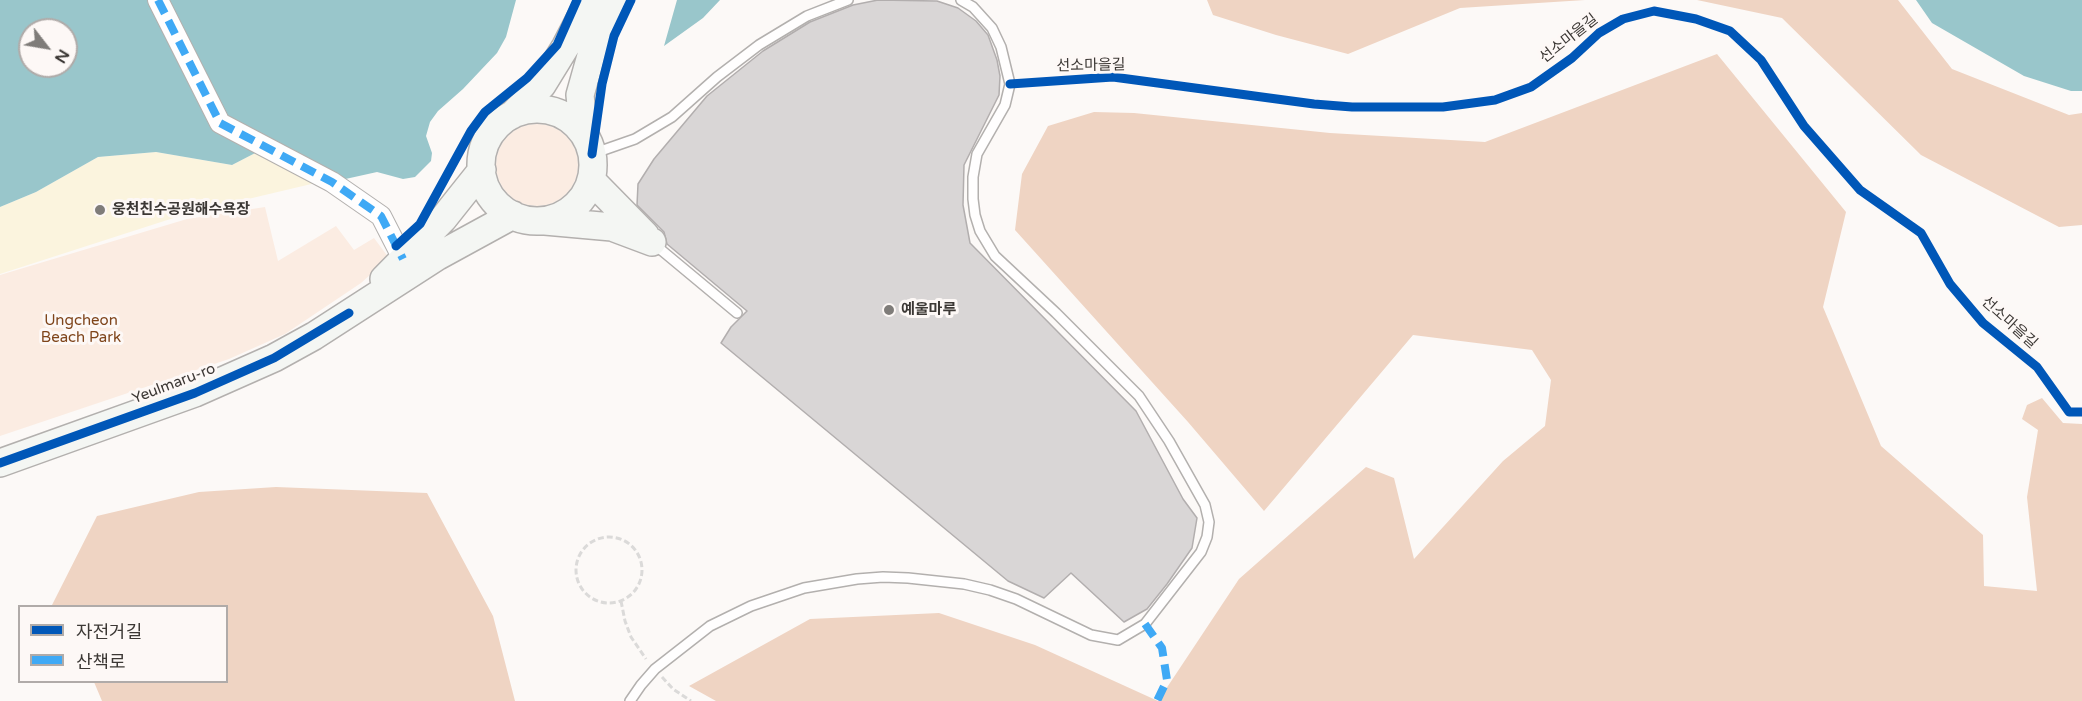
<!DOCTYPE html>
<meta charset="utf-8">
<style>
body{margin:0}
#map{position:relative;width:2082px;height:701px;overflow:hidden;background:#fcf9f7;font-family:"Varela Round","Noto Sans KR",sans-serif}
canvas{display:block}
.legend{position:absolute;left:18px;top:605px;width:210px;height:78px;box-sizing:border-box;background:#fdf8f6;border:2px solid #b0aba9;margin:0;padding:8px 10px;list-style:none;font-size:18px;color:#3c3835}
.legend li{display:flex;align-items:center;gap:12px;height:30px}
.legend b{width:30px;border:2px solid #b0aba9}
.north{position:absolute;left:18px;top:18px;width:60px;height:60px;box-sizing:border-box;background:#fdf8f6;border:2px solid #b0aba9;border-radius:50%;rotate:121deg;font-size:16px;font-weight:700;line-height:24px;text-align:center;color:#3c3835}
.north::after{content:'';display:block;margin:auto;width:21px;height:27px;background:#7f7c79;clip-path:polygon(50% 0,100% 100%,50% 72%,0 100%)}
</style>
<div id="map">
<canvas width="2082" height="701"></canvas>
<ul class="legend">
<li><b style="height:8px;background:#0057b8"></b>자전거길</li>
<li><b style="height:8px;background:#3fa9f5"></b>산책로</li>
</ul>
<div class="north">N</div>
</div>
<script>
const g = document.querySelector('canvas').getContext('2d');
g.lineJoin = 'round';
function fillPath(path, color) {
  g.fillStyle = color;
  g.fill(path, 'evenodd');
}
function poly(rows) {
  const path = new Path2D();
  for (const r of rows) {
    if (r.length === 3) {
      path.moveTo(r[0] + r[2], r[1]);
      path.arc(r[0], r[1], r[2], 0, 2 * Math.PI);
      continue;
    }
    path.moveTo(r[0], r[1]);
    for (let i = 2; i < r.length; i += 2) path.lineTo(r[i], r[i + 1]);
  }
  return path;
}
function trace(path, color, width, dash) {
  g.strokeStyle = color;
  g.lineWidth = width;
  g.lineCap = dash ? 'butt' : 'round';
  g.setLineDash(dash || []);
  g.stroke(path);
}
function write(font, color, halo, rows, align = 'center') {
  g.font = font + ' "Varela Round","Noto Sans KR",sans-serif';
  g.lineWidth = 6;
  g.setLineDash([]);
  g.textBaseline = 'middle';
  g.strokeStyle = halo;
  g.fillStyle = color;
  for (const [text, x, y, turn = 0] of rows) {
    g.save();
    g.translate(x, y);
    g.rotate((+turn || 0) * Math.PI / 180);
    g.textAlign = isNaN(turn) ? turn : align;
    if (halo) g.strokeText(text, 0, 0);
    g.fillText(text, 0, 0);
    g.restore();
  }
}
const green = poly([
 [537,165,41],
 [265,207,278,261,336,226,354,250,374,238,389,258,361,283,285,334,229,359,0,436,0,275,187,219]
]);
const forest = poly([
 [1207,0,1585,0,1460,8,1348,54,1276,35,1213,15],
 [1697,0,1898,0,1952,69,2069,115,2082,113,2082,225,2059,227,1921,155,1782,18],
 [1717,54,1846,212,1823,307,1881,446,1983,535,1984,586,2037,591,2027,497,2038,430,2022,419,2027,405,2042,398,2063,423,2082,424,2082,701,716,701,689,686,810,619,939,613,1035,645,1158,701,1239,579,1366,467,1394,478,1414,559,1503,461,1545,426,1551,380,1532,350,1413,335,1264,511,1188,422,1015,230,1022,174,1048,126,1094,112,1134,113,1330,133,1485,142],
 [276,487,427,493,493,616,515,701,102,701,94,682,226,682,226,606,53,606,52,605,97,516,199,492]
]);
const sand = poly([
 [261,150,324,181,189,213,0,274,0,207,36,192,98,157,156,152,232,165]
]);
const water = poly([
 [0,0,516,0,506,37,497,53,463,89,438,111,430,122,426,136,432,153,431,161,415,177,403,179,377,172,332,182,261,150,232,165,156,152,98,157,36,192,0,207],
 [30,30,66,30,66,66,30,66],
 [677,0,720,0,703,18,664,46],
 [1916,0,2082,0,2082,91,2071,91,2024,76,1932,23]
]);
const building = poly([
 [878,0,937,1,958,8,976,21,988,35,997,60,1000,76,999,95,964,165,963,205,970,243,1136,411,1183,499,1197,518,1192,548,1167,584,1147,609,1124,622,1071,573,1044,598,1008,581,721,343,731,327,747,311,667,244,664,232,637,205,638,184,654,159,707,96,763,51,810,22,853,5,878,0]
]);
const path = poly([
 [609,570,33],
 [621,601,625,621,631,637,646,659],
 [662,677,673,689,691,701]
]);
const lane = poly([
 [592,154,635,139,672,117,717,77,759,45,807,16,848,0],
 [654,244,737,313],
 [630,701,641,685,655,669,710,626,751,606,804,588,857,579,883,577,908,578,964,584,990,590,1016,599,1091,635,1118,640,1145,624,1201,552,1207,537,1209,522,1205,505,1169,441,1139,396,1056,313,995,256,980,231,975,215,973,199,973,177,977,154,1005,105,1010,84,1001,47,992,28,973,7,961,0]
]);
const street = poly([
 [158,0,220,123,332,182,381,216,403,259]
]);
const secondary = poly([
 [537,165,56],
 [512,115,542,85,566,46,590,0],
 [584,134,580,95,596,38,613,0],
 [591,180,645,235],
 [545,221,612,227,652,242],
 [384,279,443,219,482,170],
 [0,463,195,393,274,358,314,336,438,256,513,215]
]);
const quiet = poly([
 [158,0,220,123,332,182,381,216,403,259],
 [1145,624,1162,648,1167,680,1157,701]
]);
const cycleway = poly([
 [1010,84,1113,77,1314,104,1352,107,1443,107,1495,100,1531,87,1572,58,1599,33,1623,19,1654,11,1696,19,1730,31,1761,60,1804,126,1860,190,1921,233,1950,284,1983,323,2037,367,2069,412,2082,412],
 [592,154,602,84,614,36,631,0],
 [396,246,420,224,471,131,485,112,527,78,557,45,577,0],
 [0,463,195,393,274,358,349,313]
]);
const markers = [
 [100,210,6,"#7f7c79"],
 [889,310,6,"#7f7c79"]
];
const streetNames = [
 ["선소마을길",1569,39,-38],
 ["선소마을길",1091,66,-1],
 ["선소마을길",2009,323,42],
 ["Yeulmaru-ro",174,384,-21]
];
const poiNames = [
 ["웅천친수공원해수욕장",112,210],
 ["예울마루",901,310]
];
const parkNames = [
 ["Ungcheon",81,321],
 ["Beach Park",81,338]
];
fillPath(green, '#fbece2');
fillPath(forest, '#efd4c3');
fillPath(sand, '#fbf4de');
fillPath(water, '#99c6cb');
fillPath(building, '#d9d6d6');
trace(building, '#b2aeae', 1.5);
trace(lane, '#b3b0ae', 12);
trace(street, '#b3b0ae', 22);
trace(secondary, '#b3b0ae', 30);
trace(path, '#dbdad9', 3, [6, 3]);
trace(lane, '#fffefe', 9);
trace(street, '#fffefe', 20);
trace(secondary, '#f4f6f3', 27);
trace(quiet, '#3fa9f5', 8, [15, 8]);
trace(cycleway, '#0057b8', 9);
for (const [x, y, r, color] of markers) {
  const dot = new Path2D();
  dot.arc(x, y, r, 0, 2 * Math.PI);
  g.fillStyle = color;
  g.fill(dot);
  trace(dot, '#fdf8f6', 2);
}
write('15px', '#3c3835', '#fdf8f6', streetNames);
write('bold 15px', '#3c3835', '#fdf8f6', poiNames, 'left');
write('15px', '#7f451b', '#fdf8f6', parkNames);
</script>
